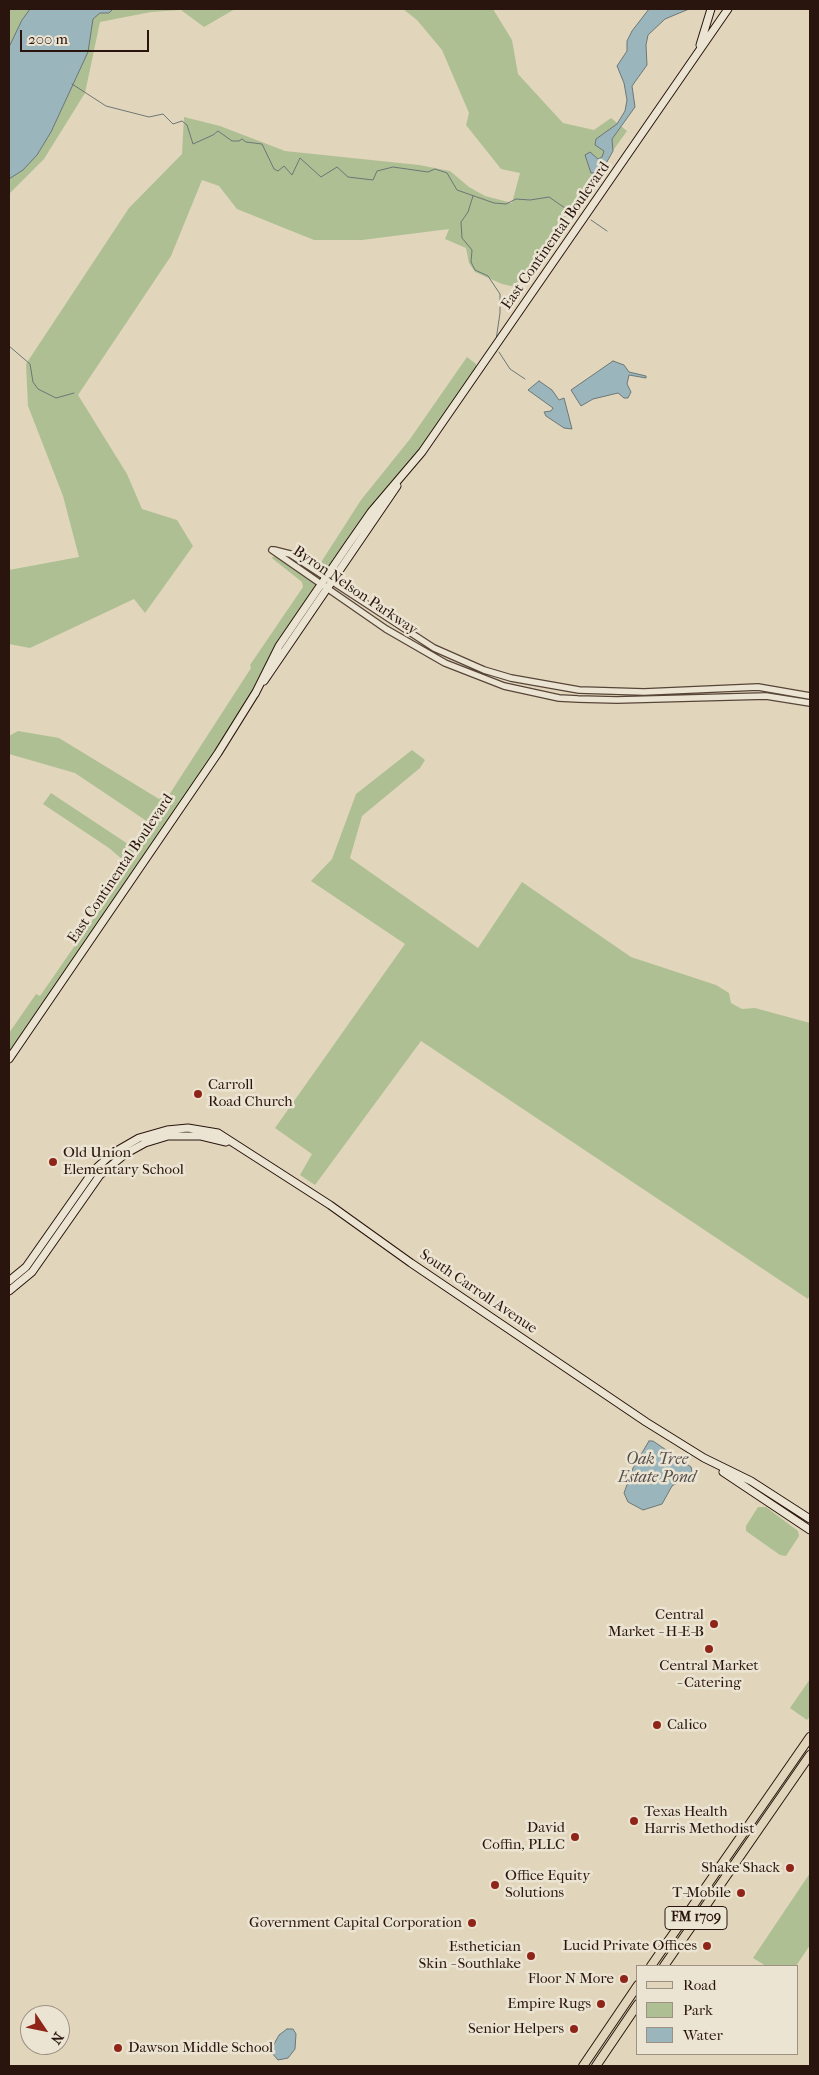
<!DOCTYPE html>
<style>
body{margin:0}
#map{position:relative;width:819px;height:2075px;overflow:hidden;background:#e1d6bb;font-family:"IM FELL French Canon",serif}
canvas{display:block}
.frame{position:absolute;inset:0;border:10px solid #29150d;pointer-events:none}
.legend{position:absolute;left:636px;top:1965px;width:162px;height:90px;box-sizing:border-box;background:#ece4d3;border:1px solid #9e9184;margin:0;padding:6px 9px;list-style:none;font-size:15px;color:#29150d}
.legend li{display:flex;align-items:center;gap:10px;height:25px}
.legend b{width:25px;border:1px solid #9e9184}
.north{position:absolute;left:20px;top:2005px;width:50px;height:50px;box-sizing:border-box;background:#ece4d3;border:1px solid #9e9184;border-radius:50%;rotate:124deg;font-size:14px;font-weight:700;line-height:20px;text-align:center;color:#29150d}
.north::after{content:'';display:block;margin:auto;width:18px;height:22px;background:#8f2418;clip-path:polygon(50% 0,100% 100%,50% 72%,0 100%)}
.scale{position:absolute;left:20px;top:30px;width:129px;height:22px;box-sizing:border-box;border:2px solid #29150d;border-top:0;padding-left:6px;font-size:15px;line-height:18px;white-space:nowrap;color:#29150d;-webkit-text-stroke:4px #ece4d3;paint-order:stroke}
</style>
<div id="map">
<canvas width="819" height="2075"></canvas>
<div class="frame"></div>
<ul class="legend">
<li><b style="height:6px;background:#e1d6bb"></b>Road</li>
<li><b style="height:14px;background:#aebf94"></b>Park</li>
<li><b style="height:14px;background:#9ab6bc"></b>Water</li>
</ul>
<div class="north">N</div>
<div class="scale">200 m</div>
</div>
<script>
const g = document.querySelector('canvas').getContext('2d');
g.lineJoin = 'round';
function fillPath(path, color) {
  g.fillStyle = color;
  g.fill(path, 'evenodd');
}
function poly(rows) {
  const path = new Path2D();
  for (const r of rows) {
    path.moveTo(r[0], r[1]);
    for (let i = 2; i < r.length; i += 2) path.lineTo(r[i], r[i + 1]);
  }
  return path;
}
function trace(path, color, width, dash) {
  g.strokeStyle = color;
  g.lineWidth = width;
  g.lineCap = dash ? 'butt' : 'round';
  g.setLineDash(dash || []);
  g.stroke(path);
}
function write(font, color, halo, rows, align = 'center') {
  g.font = font + ' "IM FELL French Canon",serif';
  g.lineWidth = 5;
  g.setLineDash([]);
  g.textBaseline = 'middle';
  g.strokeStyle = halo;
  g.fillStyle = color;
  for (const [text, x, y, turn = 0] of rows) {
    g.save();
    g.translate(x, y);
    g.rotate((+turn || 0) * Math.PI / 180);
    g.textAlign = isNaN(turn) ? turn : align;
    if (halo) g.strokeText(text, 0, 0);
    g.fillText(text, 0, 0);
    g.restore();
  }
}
const green = poly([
 [9,9,235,9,204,27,181,10,151,12,100,22,85,93,44,159,9,194],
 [403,9,493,9,512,40,518,74,563,123,594,130,611,118,627,131,515,287,502,284,475,272,469,263,466,248,445,239,449,229,362,240,314,240,237,209,219,186,202,180,171,256,78,395,127,474,142,509,177,520,193,546,145,613,134,599,30,648,9,644,9,570,79,557,63,496,28,406,26,364,129,208,182,154,184,117,220,126,285,151,419,165,450,171,469,187,485,196,512,203,520,173,501,169,466,125,469,113,442,50,417,20],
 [467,357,476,364,476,369,406,470,329,569,322,570,318,567,361,500,410,439],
 [277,556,316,583,315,588,281,638,257,680,246,705,229,731,9,1054,9,1033,36,994,40,996,130,866,109,848,43,804,51,793,137,850,154,826,75,773,9,754,9,736,18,731,59,738,159,799,169,795,251,668,250,665,303,587,302,582,273,559,272,557],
 [412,750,425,760,420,768,362,816,350,858,478,948,522,882,631,957,716,985,729,993,731,1003,742,1009,755,1008,810,1023,810,1294,808,1299,421,1041,315,1185,300,1175,312,1154,275,1128,405,944,311,881,332,859,356,794],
 [758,1507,766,1507,798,1531,799,1536,786,1556,780,1555,746,1531,746,1526],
 [810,1679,810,1716,807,1720,790,1708],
 [810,1873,810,1945,796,1966,766,1966,753,1958]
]);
const water = poly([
 [30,9,113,9,109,13,100,13,93,19,88,52,51,132,37,155,23,170,9,179,9,47,22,20,30,9],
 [649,9,689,9,665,19,648,35,646,45,647,65,632,86,635,107,612,139,613,151,604,167,599,173,591,173,585,155,590,152,598,159,602,157,604,151,595,145,596,139,617,124,625,111,627,100,624,83,617,66,627,51,627,41,632,31,649,9],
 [613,361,624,365,629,372,646,376,646,378,629,375,627,384,631,392,628,398,624,398,618,393,593,399,581,406,571,390,613,361],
 [539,381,552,390,559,400,564,398,572,429,564,428,546,416,544,412,551,411,553,408,528,390,539,381],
 [649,1441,653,1441,691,1467,692,1471,689,1476,672,1486,662,1504,643,1510,628,1502,624,1493,633,1468,649,1441],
 [287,2029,293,2029,296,2034,295,2049,288,2058,278,2060,272,2053,272,2048,279,2035,287,2029]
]);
const stream = poly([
 [72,84,106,106,149,117,163,114,173,124,182,121,187,125,193,144,213,135,218,131,232,141,239,141,242,139,246,142,262,144,274,169,278,171,284,166,292,175,300,158,321,177,337,167,348,177,373,180,377,171,393,167,428,172,435,169,447,173,457,190,494,203,506,204,516,199,530,200,549,197,575,215],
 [473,196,468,212,461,222,462,238,472,250,471,262,475,270,488,276,500,294,500,313,496,340],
 [591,220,607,231],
 [9,346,30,364,33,382,38,389,56,398,74,393],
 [499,352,510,369,525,379]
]);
const tertiary = poly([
 [272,550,386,629,445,663,504,686,559,698,578,699,617,700,766,696,810,703],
 [274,550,290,554,434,648,484,670,511,678,579,690,644,692,758,687,810,696]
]);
const secondary = poly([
 [700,45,711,9],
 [264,681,397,486],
 [255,694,279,646,348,545,371,512,422,452,728,9],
 [9,1059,218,753,256,692],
 [9,1281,26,1267,94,1170,113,1153,139,1138,167,1130,188,1128,218,1133,330,1205,411,1263,646,1422,704,1458,751,1481,810,1519],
 [9,1291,32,1272,100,1175,125,1154,145,1143,168,1136,201,1136,226,1142],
 [723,1472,810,1530]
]);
const primary = poly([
 [651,1966,810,1737],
 [664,1966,810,1755],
 [583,2066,638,1985],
 [596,2066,638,2004]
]);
const markers = [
 [198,1094,5,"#8f2418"],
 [53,1162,5,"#8f2418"],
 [714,1624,5,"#8f2418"],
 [709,1649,5,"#8f2418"],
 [657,1725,5,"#8f2418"],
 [634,1821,5,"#8f2418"],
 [575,1837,5,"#8f2418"],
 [790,1868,5,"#8f2418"],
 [495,1885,5,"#8f2418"],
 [741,1893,5,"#8f2418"],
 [472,1923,5,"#8f2418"],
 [707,1946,5,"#8f2418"],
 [531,1956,5,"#8f2418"],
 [624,1979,5,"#8f2418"],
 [601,2004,5,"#8f2418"],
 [574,2029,5,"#8f2418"],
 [118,2048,5,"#8f2418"]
];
const shields = [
 [696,1918,62]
];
const shieldNames = [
 ["FM 1709",696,1918]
];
const streetNames = [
 ["East Continental Boulevard",556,236,-55],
 ["Byron Nelson Parkway",355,591,34],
 ["East Continental Boulevard",121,869,-56],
 ["South Carroll Avenue",478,1292,34]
];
const poiNames = [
 ["Carroll",208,1085,"left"],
 ["Road Church",208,1102,"left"],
 ["Old Union",63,1153,"left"],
 ["Elementary School",63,1170,"left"],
 ["Central",704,1615],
 ["Market - H-E-B",704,1632],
 ["Central Market",709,1666,"center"],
 ["- Catering",709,1683,"center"],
 ["Calico",667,1725,"left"],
 ["Texas Health",644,1812,"left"],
 ["Harris Methodist",644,1829,"left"],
 ["David",565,1828],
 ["Coffin, PLLC",565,1845],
 ["Shake Shack",780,1868],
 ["Office Equity",505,1876,"left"],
 ["Solutions",505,1893,"left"],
 ["T-Mobile",731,1893],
 ["Government Capital Corporation",462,1923],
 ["Lucid Private Offices",697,1946],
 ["Esthetician",521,1947],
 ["Skin - Southlake",521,1964],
 ["Floor N More",614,1979],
 ["Empire Rugs",591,2004],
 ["Senior Helpers",564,2029],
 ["Dawson Middle School",128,2048,"left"]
];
const waterNames = [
 ["Oak Tree",657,1460],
 ["Estate Pond",657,1478]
];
fillPath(green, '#aebf94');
fillPath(water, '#9ab6bc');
trace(water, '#6d7676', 1);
trace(stream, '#6d7676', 1);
trace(tertiary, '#574538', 8);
trace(secondary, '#29150d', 9);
trace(primary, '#29150d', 10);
trace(tertiary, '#ece4d3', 5.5);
trace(secondary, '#ece4d3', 7);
trace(primary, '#e1d6bb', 8);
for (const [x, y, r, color] of markers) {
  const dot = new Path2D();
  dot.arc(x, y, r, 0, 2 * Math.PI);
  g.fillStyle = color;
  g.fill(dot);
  trace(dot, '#ece4d3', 2);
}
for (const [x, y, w] of shields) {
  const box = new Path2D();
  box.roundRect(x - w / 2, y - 11.5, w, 23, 4);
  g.fillStyle = '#ece4d3';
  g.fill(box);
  trace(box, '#29150d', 1);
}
write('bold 14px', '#29150d', null, shieldNames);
write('15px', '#29150d', '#ece4d3', streetNames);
write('15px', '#29150d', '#ece4d3', poiNames, 'right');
write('italic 16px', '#514d4a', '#ece4d3', waterNames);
</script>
